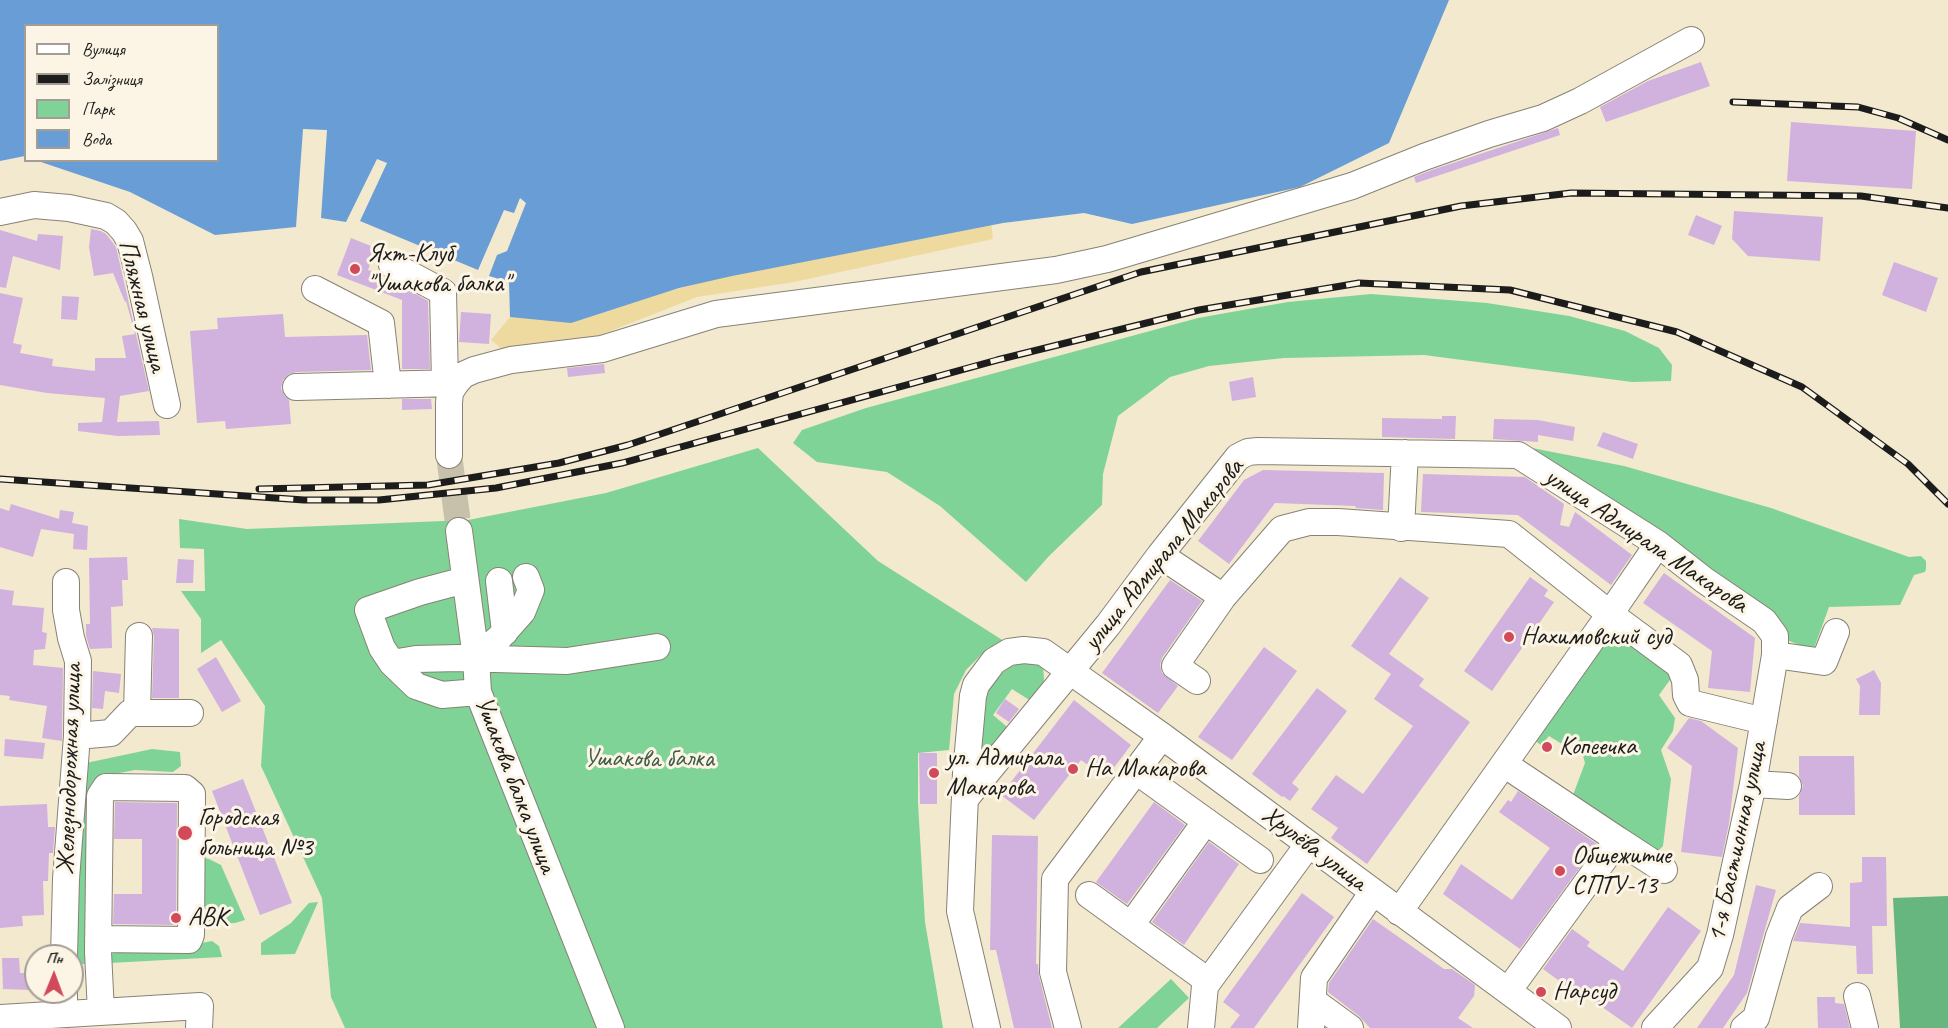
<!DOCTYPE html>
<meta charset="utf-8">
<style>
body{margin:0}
#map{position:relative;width:1948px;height:1028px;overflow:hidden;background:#f2e9ce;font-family:Caveat,sans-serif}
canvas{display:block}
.legend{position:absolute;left:24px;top:24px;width:195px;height:138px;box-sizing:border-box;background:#fcf5e5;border:2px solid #a29e95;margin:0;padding:8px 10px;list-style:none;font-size:18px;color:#1c1c1c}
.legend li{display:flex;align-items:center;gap:12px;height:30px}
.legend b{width:30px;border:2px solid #a29e95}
.north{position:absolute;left:24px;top:944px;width:60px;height:60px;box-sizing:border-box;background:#fcf5e5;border:2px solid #a29e95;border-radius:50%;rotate:1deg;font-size:16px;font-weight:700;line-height:24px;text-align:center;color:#1c1c1c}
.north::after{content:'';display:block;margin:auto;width:21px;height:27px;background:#d1495b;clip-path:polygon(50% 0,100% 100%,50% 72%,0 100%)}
</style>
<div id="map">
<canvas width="1948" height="1028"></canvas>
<ul class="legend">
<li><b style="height:8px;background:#fff"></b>Вулиця</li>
<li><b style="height:8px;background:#1c1c1c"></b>Залізниця</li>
<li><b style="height:16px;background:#7fd396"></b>Парк</li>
<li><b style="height:16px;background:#699dd5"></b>Вода</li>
</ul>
<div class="north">Пн</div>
</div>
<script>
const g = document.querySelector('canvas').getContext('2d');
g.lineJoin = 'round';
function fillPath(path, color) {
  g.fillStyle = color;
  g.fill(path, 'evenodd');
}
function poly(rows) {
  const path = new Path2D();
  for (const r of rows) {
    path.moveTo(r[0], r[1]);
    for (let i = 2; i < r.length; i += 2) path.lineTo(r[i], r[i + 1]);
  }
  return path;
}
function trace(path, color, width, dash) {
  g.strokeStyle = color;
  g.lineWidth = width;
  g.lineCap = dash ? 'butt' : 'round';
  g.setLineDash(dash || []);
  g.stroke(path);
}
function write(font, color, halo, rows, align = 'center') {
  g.font = font + ' Caveat,sans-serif';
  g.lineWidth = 6;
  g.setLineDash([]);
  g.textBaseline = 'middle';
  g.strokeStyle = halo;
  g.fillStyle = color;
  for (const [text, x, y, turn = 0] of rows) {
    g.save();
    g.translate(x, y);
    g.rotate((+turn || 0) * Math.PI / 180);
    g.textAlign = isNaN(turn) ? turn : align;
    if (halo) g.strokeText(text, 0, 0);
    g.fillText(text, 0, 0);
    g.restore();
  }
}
const green = poly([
 [1371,294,1487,303,1569,316,1625,331,1659,348,1672,365,1671,381,1632,382,1424,355,1284,358,1209,366,1170,377,1118,416,1103,474,1102,505,1049,556,1026,582,940,506,887,472,817,462,793,443,802,430,866,408,1198,318,1288,302],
 [758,448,878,561,1007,643,988,648,966,670,954,694,949,750,918,753,918,803,925,922,943,1028,345,1028,331,997,322,898,261,766,265,706,221,640,201,653,201,619,181,591,205,591,204,549,180,548,179,519,247,529,468,520,606,493],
 [1532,448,1624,466,1771,508,1909,557,1921,556,1926,561,1926,569,1925,572,1914,575,1900,605,1829,607,1813,651,1771,633,1528,459],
 [1616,627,1675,673,1659,695,1675,718,1673,731,1661,750,1671,779,1663,846,1657,852,1576,799,1573,795,1585,763,1582,752,1567,744,1562,744,1549,736,1541,745,1534,740],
 [1043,662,1044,681,1031,701,1012,689,993,715,1012,731,979,774,982,691,1009,667,1022,663],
 [152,749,180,752,181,766,173,772,135,770,104,776,92,964,81,964,75,959,74,953,86,763],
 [197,857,209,859,221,865,245,920,235,923,196,925],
 [318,902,295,954,261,955,261,943,291,923,309,903],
 [212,941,219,946,222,957,109,963,110,956,117,950,192,945],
 [1171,979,1189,998,1157,1028,1118,1028]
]);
const forest = poly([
 [1948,896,1948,1028,1900,1028,1893,898]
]);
const sand = poly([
 [989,206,993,239,794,282,697,297,585,341,502,349,491,340,510,317,564,319]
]);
const water = poly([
 [0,0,1449,0,1389,143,1300,187,1132,224,1084,213,1003,223,732,276,679,288,571,323,510,317,509,282,489,276,497,255,507,251,526,203,520,198,514,213,504,210,478,270,360,221,387,163,377,159,346,222,321,218,327,130,303,129,296,227,215,235,130,192,38,161,218,160,218,26,26,26,25,156,0,161]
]);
const building = poly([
 [1701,62,1710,86,1606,122,1600,107,1648,81],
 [1791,122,1916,131,1912,189,1787,181],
 [1558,128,1560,135,1416,183,1414,177,1429,171],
 [1734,211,1823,217,1820,261,1748,256,1732,239],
 [1696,215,1722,226,1714,245,1688,235],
 [91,229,101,231,106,234,116,247,149,391,120,396,117,422,159,421,160,435,118,436,78,431,78,423,102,422,105,398,47,393,0,385,0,293,23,298,13,343,22,345,20,353,53,359,52,366,95,371,95,358,126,358,122,336,135,334,126,301,125,302,113,273,94,276,89,247],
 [0,230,37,241,38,234,63,236,60,270,13,256,6,288,0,287],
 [351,238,376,248,368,270,381,274,428,301,430,369,402,369,402,300,337,275],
 [1894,262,1938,278,1926,312,1882,295],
 [62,296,79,297,77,320,61,319],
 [461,312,491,314,489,344,459,342],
 [283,314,285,337,367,335,371,370,296,372,288,375,283,380,281,388,284,395,289,400,291,424,226,429,225,421,197,423,190,331,218,329,217,318],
 [604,364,605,373,568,377,567,368],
 [1253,377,1256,397,1232,401,1229,382],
 [402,399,431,399,432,409,402,410],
 [1442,416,1456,416,1455,439,1382,437,1382,418,1442,419],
 [1494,419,1538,420,1575,427,1573,441,1538,435,1538,442,1493,439],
 [1603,432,1638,444,1633,459,1597,446],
 [1263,470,1384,473,1383,510,1356,508,1355,506,1275,503,1229,564,1198,541,1244,480],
 [1423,474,1525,477,1564,504,1560,525,1569,527,1575,512,1632,555,1611,585,1518,515,1421,512],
 [11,504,59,519,60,510,74,512,72,523,88,526,87,550,73,549,74,534,41,529,33,557,0,547,0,508,9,511],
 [127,557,128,580,122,580,123,606,111,607,112,648,90,649,86,636,86,624,90,624,89,558],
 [178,559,194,560,193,583,176,583],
 [1664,573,1755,638,1750,692,1708,688,1712,651,1643,603],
 [1400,577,1429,598,1389,654,1424,679,1419,686,1470,722,1367,864,1331,838,1338,828,1311,809,1336,775,1363,794,1413,726,1374,699,1391,674,1351,646],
 [1530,577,1548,590,1544,596,1554,602,1492,691,1464,671],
 [1170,580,1202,601,1162,658,1160,665,1162,673,1178,686,1158,713,1102,673],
 [0,589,14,591,12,605,44,608,42,632,47,633,45,649,34,650,33,665,63,668,62,741,42,738,47,706,9,700,10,696,0,695],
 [152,628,179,629,179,698,152,698,154,636],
 [1264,647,1297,671,1232,760,1198,737],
 [216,657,241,701,222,712,197,669],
 [1874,670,1881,683,1880,715,1859,715,1860,686,1856,679],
 [93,671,121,674,119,693,105,691,103,709,92,708],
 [1317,688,1347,711,1292,783,1299,789,1290,801,1283,796,1282,797,1252,774],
 [1005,699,1019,709,1009,722,996,713],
 [1074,700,1131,745,1106,778,1081,760,1034,820,1001,795],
 [1689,718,1701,721,1738,748,1729,823,1722,857,1681,852,1692,766,1667,748],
 [5,739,45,743,43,759,4,756],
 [919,753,937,753,937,804,920,804],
 [1799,756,1854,756,1855,815,1799,815,1799,796,1803,786,1799,776],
 [243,779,292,903,260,915,212,791],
 [1518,791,1597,844,1520,949,1443,894,1461,864,1512,900,1550,848,1499,812,1508,800,1511,802],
 [115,802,177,803,176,925,113,924,114,894,142,894,142,839,114,839],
 [1154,802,1185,825,1127,904,1096,882],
 [47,804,48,827,55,827,53,853,49,853,48,881,43,881,44,915,22,916,23,926,0,928,0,806],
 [992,835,1038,836,1036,964,1038,964,1039,976,1052,1028,1014,1028,996,950,990,950],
 [1209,842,1239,864,1184,945,1152,922],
 [1862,857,1886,857,1887,926,1872,926,1873,974,1857,974,1856,946,1793,941,1800,923,1850,927,1850,883,1862,882],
 [1756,885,1776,890,1747,993,1723,1028,1697,1028,1734,975],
 [1302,893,1334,917,1254,1028,1230,1028,1240,1015,1223,1002],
 [1668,907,1701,931,1632,1028,1571,985,1569,988,1543,969,1572,929,1590,942,1587,946,1623,971],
 [1373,919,1444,969,1452,969,1475,985,1474,996,1458,1018,1473,1028,1370,1028,1359,1016,1328,992,1329,983],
 [2,958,19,958,20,973,36,973,36,987,31,990,3,989],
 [1817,997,1835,997,1835,1003,1844,1004,1850,1028,1818,1028]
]);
const minorTunnel = poly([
 [449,455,459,531]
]);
const minor = poly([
 [0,212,34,205,69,208,106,216,116,222,124,231,130,241,139,276,167,405],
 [392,265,443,292,445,383],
 [315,289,381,323,388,385],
 [296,387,456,383],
 [449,455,449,403,450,392,456,383,463,375,474,370,511,360,602,349,716,314,1056,270,1107,259,1352,186,1424,157,1489,134,1543,118,1580,101,1691,40],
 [1401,528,1405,453],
 [459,531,476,658,478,692,611,1028],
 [1160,555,1223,597,1282,529,1309,522,1338,522,1509,534,1610,614,1679,665,1685,680,1686,695,1690,703,1764,721],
 [465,580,420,592,368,610,382,648,392,663,416,686,442,695,478,692],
 [499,581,505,632],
 [1775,655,1824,662,1836,632],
 [476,658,499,638,522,612,531,590,526,577],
 [392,663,416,659,459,658,567,661,657,647],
 [1197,681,1175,666,1223,597],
 [137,713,139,636],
 [77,736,111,733,130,713,190,713],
 [1504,764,1618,840,1508,991],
 [1136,771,1260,860],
 [1753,784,1788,786],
 [965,799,1108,625,1160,555,1238,457,1248,452,1258,451,1518,455,1658,544,1704,580,1764,621,1775,636,1775,655,1753,784,1720,935,1710,968,1655,1028],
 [1618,840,1664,870],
 [1089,895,1208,981],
 [1399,912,1610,614,1658,544],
 [1131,925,1206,821],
 [98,939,189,940,191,935,192,794,185,788,106,787,100,796,98,952,101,1012],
 [64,956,66,879,77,736,78,661,71,638,66,610,66,582],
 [1857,996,1865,1028],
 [1313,1001,1350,1028],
 [64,1014,64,992],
 [0,1018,200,1006,199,1028],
 [987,1028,960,911,966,773,973,696,976,685,994,661,1009,652,1024,650,1043,652,1070,671,1162,736,1558,1028],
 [1068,1028,1053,972,1055,879,1162,736],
 [1201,1028,1205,986,1308,845],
 [1311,1028,1314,978,1373,892],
 [1744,1028,1756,1018,1779,936,1790,908,1819,886]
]);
const rail = poly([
 [1733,102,1858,107,1898,118,1948,140],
 [0,479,304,500,379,500,496,488,622,463,997,360,1199,310,1359,283,1510,290,1677,332,1802,387,1908,464,1948,504],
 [259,489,428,485,559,463,628,445,1141,272,1461,206,1571,193,1861,196,1948,208]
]);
const markers = [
 [355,269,6,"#d1495b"],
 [1509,637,6,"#d1495b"],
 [1547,747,6,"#d1495b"],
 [1073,769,6,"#d1495b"],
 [934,773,6,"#d1495b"],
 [185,833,8,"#d1495b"],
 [1560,871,6,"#d1495b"],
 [176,918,6,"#d1495b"],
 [1541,992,6,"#d1495b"]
];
const poiNames = [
 ["Яхт-Клуб",367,254],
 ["\"Ушакова балка\"",367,284],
 ["Нахимовский суд",1521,637],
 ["Копеечка",1559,747],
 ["ул. Адмирала",946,758],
 ["Макарова",946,788],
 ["На Макарова",1085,769],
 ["Городская",198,818],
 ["больница №3",198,848],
 ["Общежитие",1572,856],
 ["СПТУ-13",1572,886],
 ["АВК",188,918],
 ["Нарсуд",1553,992]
];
const streetNames = [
 ["Пляжная улица",142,306,76],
 ["улица Адмирала Макарова",1646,541,34],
 ["улица Адмирала Макарова",1164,555,-51],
 ["Железнодорожная улица",70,769,-88],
 ["Ушакова балка улица",515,785,69],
 ["1-я Бастионная улица",1738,842,-78],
 ["Хрулёва улица",1314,849,37]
];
const parkNames = [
 ["Ушакова балка",649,759]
];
fillPath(green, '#7fd396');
fillPath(forest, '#67b57f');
fillPath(sand, '#eeda9e');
fillPath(water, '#699dd5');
fillPath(building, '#d1b1de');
trace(minorTunnel, '#c7c0aa', 26, [26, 13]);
trace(minor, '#878275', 28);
trace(minor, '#fff', 26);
trace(rail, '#1c1c1c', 7);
trace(rail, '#fcf5e5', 4.5, [14]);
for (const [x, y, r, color] of markers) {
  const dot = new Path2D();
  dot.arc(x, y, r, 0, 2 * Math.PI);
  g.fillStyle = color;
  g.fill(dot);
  trace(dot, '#fcf5e5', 2);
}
write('26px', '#1c1c1c', '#fcf5e5', poiNames, 'left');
write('26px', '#1c1c1c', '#fcf5e5', streetNames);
write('26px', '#3f5c47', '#fcf5e5', parkNames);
</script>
